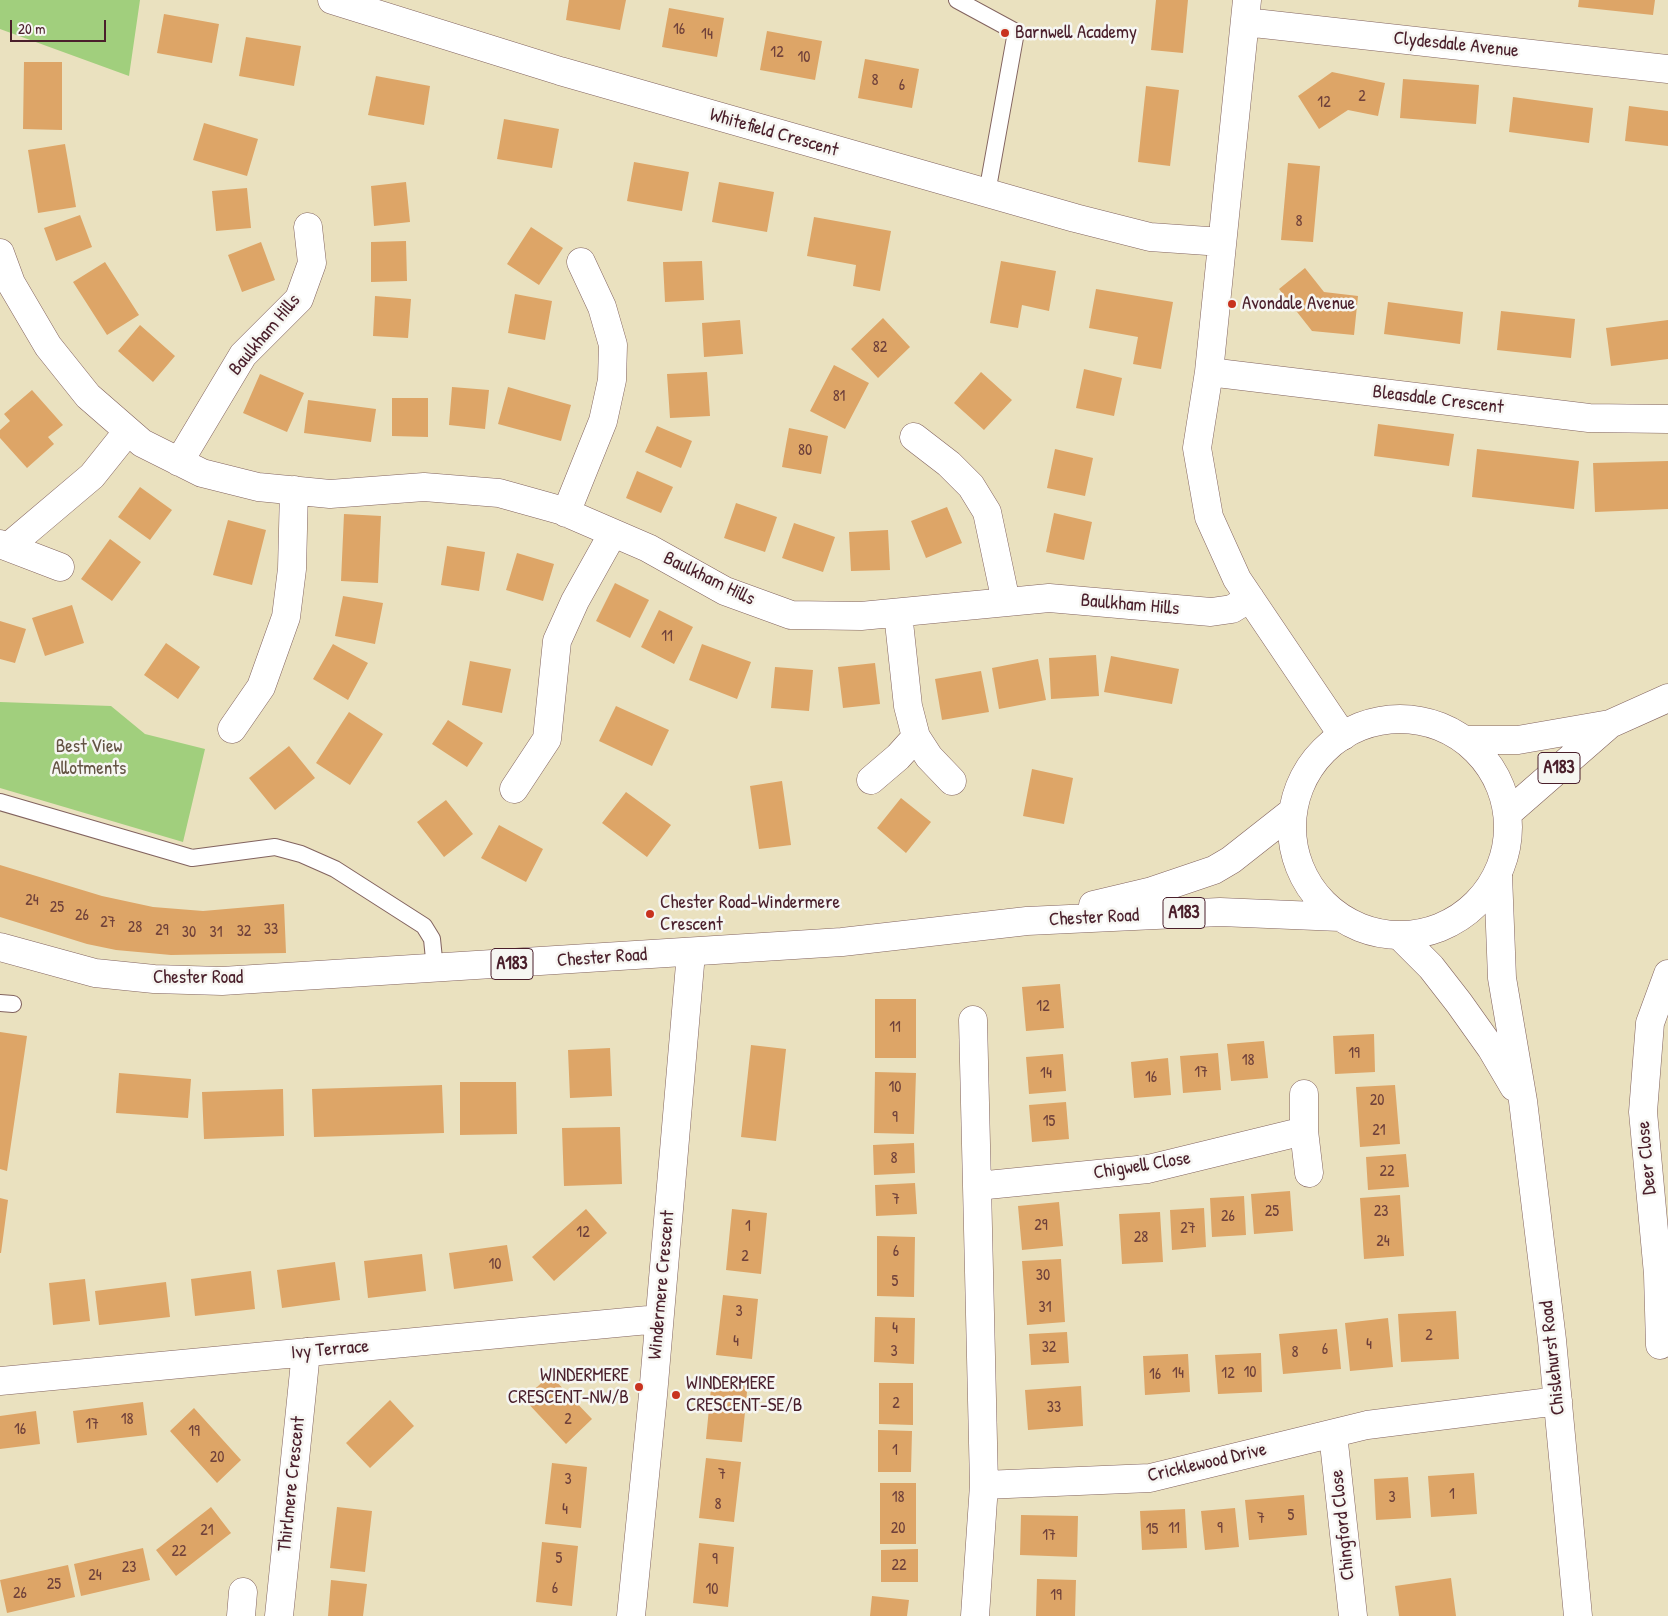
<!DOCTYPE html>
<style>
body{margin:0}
#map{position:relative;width:1668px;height:1616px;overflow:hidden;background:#eae1bf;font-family:"Patrick Hand",sans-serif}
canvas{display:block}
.scale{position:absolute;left:10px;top:20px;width:96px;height:22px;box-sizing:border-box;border:2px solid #4a1f2b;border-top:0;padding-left:6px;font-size:15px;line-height:18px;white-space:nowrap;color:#4a1f2b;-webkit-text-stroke:4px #f6f6f2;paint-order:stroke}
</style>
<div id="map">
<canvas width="1668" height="1616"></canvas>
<div class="scale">20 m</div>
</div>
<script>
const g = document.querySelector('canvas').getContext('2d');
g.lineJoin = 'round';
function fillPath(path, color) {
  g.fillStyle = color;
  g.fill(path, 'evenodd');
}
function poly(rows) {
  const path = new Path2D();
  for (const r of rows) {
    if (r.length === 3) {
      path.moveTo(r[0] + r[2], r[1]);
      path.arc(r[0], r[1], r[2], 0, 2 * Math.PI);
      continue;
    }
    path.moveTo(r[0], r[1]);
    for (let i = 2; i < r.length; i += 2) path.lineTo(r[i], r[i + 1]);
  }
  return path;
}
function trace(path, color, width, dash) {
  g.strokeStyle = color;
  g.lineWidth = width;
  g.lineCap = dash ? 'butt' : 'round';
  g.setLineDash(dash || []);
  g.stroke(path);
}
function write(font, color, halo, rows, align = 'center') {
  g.font = font + ' "Patrick Hand",sans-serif';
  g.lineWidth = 5;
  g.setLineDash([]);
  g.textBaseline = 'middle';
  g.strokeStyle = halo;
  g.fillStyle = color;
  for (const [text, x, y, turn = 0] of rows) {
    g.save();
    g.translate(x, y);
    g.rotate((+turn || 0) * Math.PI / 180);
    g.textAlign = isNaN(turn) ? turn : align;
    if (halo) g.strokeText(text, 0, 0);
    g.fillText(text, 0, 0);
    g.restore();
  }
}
const green = poly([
 [0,0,140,0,129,76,0,29],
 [0,702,111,706,145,734,205,749,183,842,0,788]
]);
const building = poly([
 [569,0,626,0,620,30,566,20],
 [1156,0,1188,0,1183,53,1151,50],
 [1579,0,1655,0,1653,15,1578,7],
 [669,8,724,18,717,57,662,47],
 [164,14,219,24,212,63,157,53],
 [767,31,822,41,815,80,760,70],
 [246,37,301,46,294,86,239,76],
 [865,59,919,69,912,108,858,98],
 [24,62,62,62,62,130,23,129],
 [1332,72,1385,83,1378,116,1348,110,1319,129,1298,96],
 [376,76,430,86,424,125,368,115],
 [1403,79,1479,85,1476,124,1400,118],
 [1146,86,1179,90,1170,166,1138,162],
 [1513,97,1593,108,1589,143,1509,132],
 [1629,106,1668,111,1668,146,1625,141],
 [504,119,559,129,552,168,497,159],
 [204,123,258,139,247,176,193,160],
 [65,144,76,207,38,213,28,150],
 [634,162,689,172,682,211,627,201],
 [1288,163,1320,166,1313,242,1281,240],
 [406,182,410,222,374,226,371,186],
 [719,182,774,192,767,232,712,222],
 [247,188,251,228,216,231,212,191],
 [80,215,92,247,56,261,44,228],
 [814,217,891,231,880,291,853,286,856,265,807,256],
 [531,227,563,248,539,285,507,264],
 [406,241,407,281,371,282,371,242],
 [261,242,275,280,242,292,228,255],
 [702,261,704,300,665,302,663,262],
 [1001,261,1056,271,1049,311,1022,305,1018,328,990,323],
 [105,262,139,315,107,335,73,282],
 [1305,268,1324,292,1358,296,1354,335,1312,331,1279,289],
 [1096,289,1173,302,1161,369,1133,364,1138,337,1089,328],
 [515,294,552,301,545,340,508,333],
 [375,296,411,299,408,338,373,336],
 [1388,302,1463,312,1460,344,1384,334],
 [1501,311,1575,319,1571,358,1497,350],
 [883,318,910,347,878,378,851,349],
 [740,320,743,354,704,357,702,323],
 [1668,320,1668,359,1611,366,1606,328],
 [140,325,175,356,153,382,118,351],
 [834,365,869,383,845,429,810,411],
 [1084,369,1122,378,1114,416,1076,408],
 [707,372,710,416,670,418,667,374],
 [981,372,1012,400,984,430,954,403],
 [260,374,304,393,287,432,243,413],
 [452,387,489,390,485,429,449,425],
 [508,387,571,405,561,441,498,424],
 [32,390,63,425,48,437,54,444,27,468,0,438,0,430,10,421,4,414],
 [392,398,428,398,428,437,392,436],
 [308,400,376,409,371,442,304,433],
 [1378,424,1454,434,1449,466,1374,456],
 [657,426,692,441,681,468,645,452],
 [789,428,828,436,821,474,782,467],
 [1055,449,1093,458,1085,496,1047,488],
 [1477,449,1579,461,1574,509,1472,497],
 [1668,461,1668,509,1595,512,1593,463],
 [637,471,673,487,661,513,626,498],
 [140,487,172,510,150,540,118,517],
 [736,503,777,517,765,552,724,538],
 [947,507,962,543,926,558,911,521],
 [1054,513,1092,522,1084,560,1046,552],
 [344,514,381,516,378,583,341,581],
 [228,520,266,530,252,585,213,575],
 [794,523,835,537,823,572,782,558],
 [888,530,890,570,851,571,849,532],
 [110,539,141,562,112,601,81,579],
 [447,546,485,552,479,591,441,585],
 [517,553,554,564,543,601,506,590],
 [615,583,649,600,630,638,596,621],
 [343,596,383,603,375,644,335,636],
 [72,605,84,643,45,656,32,618],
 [659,610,693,627,674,664,641,647],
 [0,621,26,629,15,663,0,659],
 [166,643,200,667,178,699,144,675],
 [333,644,368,663,348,700,313,679],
 [702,644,751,662,737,699,689,680],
 [1096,655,1099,696,1051,699,1049,658],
 [1111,656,1179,669,1172,704,1104,692],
 [1038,659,1046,700,999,709,992,668],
 [470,661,511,669,502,713,462,705],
 [875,663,880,704,843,708,838,667],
 [775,667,813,670,809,711,771,708],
 [981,671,989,712,942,720,935,679],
 [616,706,669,730,652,766,599,741],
 [349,712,383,734,350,785,316,763],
 [448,720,483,743,467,767,432,744],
 [289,746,315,778,275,810,249,778],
 [1032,769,1073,778,1064,824,1023,816],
 [782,781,791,845,759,849,750,786],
 [626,792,671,825,647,857,602,823],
 [901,798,931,822,906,853,877,828],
 [446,800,473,834,444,857,417,822],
 [499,825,543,849,526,882,481,858],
 [0,865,102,896,153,907,203,911,284,904,286,953,171,955,116,950,87,944,0,917],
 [1060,984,1064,1028,1026,1031,1022,987],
 [875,999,916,999,916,1058,875,1058],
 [0,1032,27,1036,7,1171,0,1169],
 [1374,1034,1375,1072,1335,1074,1333,1036],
 [1264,1041,1268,1078,1231,1081,1227,1044],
 [751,1045,786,1049,776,1141,741,1137],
 [610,1048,612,1096,570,1098,568,1050],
 [1218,1053,1221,1090,1183,1093,1180,1056],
 [1063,1054,1066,1091,1029,1094,1026,1057],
 [1168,1058,1171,1095,1134,1098,1131,1062],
 [875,1072,916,1073,914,1134,874,1133],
 [119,1073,191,1079,188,1118,116,1113],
 [460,1082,516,1082,517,1134,460,1135],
 [442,1085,444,1133,314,1137,312,1089],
 [1395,1085,1400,1144,1360,1147,1356,1087],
 [283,1089,284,1136,204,1139,202,1092],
 [1066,1102,1069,1139,1032,1142,1029,1105],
 [620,1127,622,1184,564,1186,562,1128],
 [914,1143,915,1173,874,1175,873,1145],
 [1406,1154,1409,1187,1368,1190,1366,1157],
 [915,1183,917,1214,876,1216,875,1185],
 [1290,1191,1293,1231,1254,1234,1251,1194],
 [1400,1195,1404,1256,1364,1259,1360,1198],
 [1244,1196,1246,1235,1212,1237,1210,1198],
 [0,1198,8,1200,1,1253,0,1253],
 [1059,1202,1063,1246,1022,1250,1018,1206],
 [1204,1208,1206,1247,1172,1250,1170,1210],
 [586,1209,607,1233,554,1281,532,1257],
 [732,1209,767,1213,761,1274,726,1270],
 [1160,1212,1163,1262,1122,1264,1119,1214],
 [877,1236,915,1237,914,1297,877,1296],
 [507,1245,513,1281,454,1289,449,1253],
 [422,1254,426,1291,368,1298,364,1261],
 [1061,1259,1065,1322,1027,1325,1022,1261],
 [335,1262,340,1300,282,1308,277,1270],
 [251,1271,255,1309,195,1316,191,1279],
 [85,1279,90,1321,53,1325,49,1283],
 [166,1282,170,1317,99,1325,95,1291],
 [723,1295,758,1299,752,1359,716,1355],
 [1456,1311,1459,1359,1401,1362,1398,1314],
 [875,1317,915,1318,914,1364,874,1362],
 [1388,1318,1393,1367,1350,1371,1345,1323],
 [1337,1329,1341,1369,1283,1374,1279,1334],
 [1067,1332,1069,1363,1031,1365,1029,1334],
 [1261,1353,1262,1392,1218,1394,1215,1355],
 [1188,1354,1190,1392,1145,1395,1143,1356],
 [550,1375,592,1419,566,1444,524,1399],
 [712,1378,748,1382,742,1442,706,1439],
 [879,1383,913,1383,913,1425,879,1424],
 [1081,1386,1083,1426,1028,1430,1025,1390],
 [390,1400,414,1426,370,1468,346,1443],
 [143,1402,147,1435,77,1443,73,1411],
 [194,1408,241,1460,217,1483,170,1431],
 [36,1411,40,1444,0,1449,0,1416],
 [878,1430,912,1431,911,1472,878,1472],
 [706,1458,741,1462,734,1522,699,1518],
 [552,1463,587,1467,581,1528,545,1524],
 [1474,1473,1477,1514,1431,1517,1428,1476],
 [1408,1477,1411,1518,1376,1520,1374,1479],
 [880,1483,916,1483,916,1544,880,1544],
 [1304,1495,1307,1535,1249,1540,1245,1500],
 [211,1507,231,1533,176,1576,156,1550],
 [337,1507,372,1511,365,1572,330,1568],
 [1235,1508,1239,1547,1205,1550,1201,1511],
 [1185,1509,1187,1548,1142,1550,1140,1511],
 [1021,1515,1078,1516,1077,1557,1020,1555],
 [542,1542,578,1546,572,1606,536,1602],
 [699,1543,734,1547,728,1607,693,1603],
 [143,1548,150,1580,81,1596,74,1564],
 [918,1549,918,1582,881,1582,881,1550],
 [68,1565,75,1597,7,1613,0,1580],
 [1451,1578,1456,1616,1399,1616,1395,1586],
 [1037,1579,1076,1580,1075,1616,1036,1616],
 [331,1580,367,1584,363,1616,328,1616],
 [872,1596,909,1600,907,1616,870,1616]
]);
const lane = poly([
 [957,0,1016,32,987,193],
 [0,802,192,858,275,847,301,854,335,869,424,926,432,939,435,969],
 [0,1003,13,1004]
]);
const street = poly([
 [332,0,560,71,1075,218,1150,237,1222,242],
 [1247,0,1209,372,1197,448,1209,517,1237,579,1343,736],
 [1245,22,1668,69],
 [0,253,11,283,48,346,88,396,142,443,202,473,258,487,330,494,424,487,499,493,560,510,648,548,725,591,791,615,861,616,1049,598,1211,612,1232,609,1250,598],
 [1209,372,1589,418,1668,419],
 [914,437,949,464,971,486,987,512,1006,602],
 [179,462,243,355,299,299,312,263,308,227],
 [566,513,603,421,612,380,613,345,602,307,581,262],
 [0,544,60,567],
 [8,547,92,476,128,431],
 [898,613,908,706,916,737,929,757,952,781],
 [232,729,261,687,286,617,292,569,294,490],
 [871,780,898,757,916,737],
 [514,789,547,739,557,641,575,601,613,533],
 [1498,875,1502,978,1523,1101,1552,1340,1578,1616],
 [1400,936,1431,967,1459,1003,1491,1048,1514,1087],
 [973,1020,977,1186],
 [1304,1094,1304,1131,1309,1173],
 [1660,1345,1658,1274,1643,1112,1650,1023,1668,974],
 [0,1381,659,1319],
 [1333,1434,1353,1616],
 [984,1485,977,1186,1148,1169,1304,1131],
 [241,1616,243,1592],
 [279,1616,306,1352],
 [631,1616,653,1395,691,953],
 [975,1616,984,1485,1150,1478,1367,1425,1558,1401]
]);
const primary = poly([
 [1400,827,108],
 [1466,740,1518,740,1610,724,1668,698],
 [1508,813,1610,724],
 [1093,905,1152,891,1214,870,1231,860,1292,812],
 [0,947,95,973,154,979,222,981,842,942,1027,921,1220,912,1340,917]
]);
const markers = [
 [1005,33,5,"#c8321e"],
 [1232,304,5,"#c8321e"],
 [650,914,5,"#c8321e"],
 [639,1387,5,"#c8321e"],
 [676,1395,5,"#c8321e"]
];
const numberNames = [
 ["16",679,30],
 ["14",707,35],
 ["12",777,53],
 ["10",804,58],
 ["8",875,81],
 ["6",902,86],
 ["2",1362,97],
 ["12",1324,103],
 ["8",1299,222],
 ["82",880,348],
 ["81",839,397],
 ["80",805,451],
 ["11",667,637],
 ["24",32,901],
 ["25",57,908],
 ["26",82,916],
 ["27",108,923],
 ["28",135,928],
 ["33",271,930],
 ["29",162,931],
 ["32",244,932],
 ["30",189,933],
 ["31",216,933],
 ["12",1043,1007],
 ["11",895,1028],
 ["19",1354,1054],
 ["18",1248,1061],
 ["17",1201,1073],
 ["14",1046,1074],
 ["16",1151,1078],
 ["10",895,1088],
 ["20",1377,1101],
 ["9",895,1118],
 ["15",1049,1122],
 ["21",1379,1131],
 ["8",894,1159],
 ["22",1387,1172],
 ["7",896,1200],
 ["25",1272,1212],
 ["23",1381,1212],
 ["26",1228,1217],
 ["29",1041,1226],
 ["1",748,1227],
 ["27",1188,1229],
 ["12",583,1233],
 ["28",1141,1238],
 ["24",1383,1242],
 ["6",896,1252],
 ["2",745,1257],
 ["10",495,1265],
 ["30",1043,1276],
 ["5",895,1282],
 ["31",1045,1308],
 ["3",739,1312],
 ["4",895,1329],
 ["2",1429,1336],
 ["4",736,1342],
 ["4",1369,1345],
 ["32",1049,1348],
 ["6",1325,1350],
 ["3",894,1352],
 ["8",1295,1353],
 ["10",1250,1373],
 ["14",1178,1374],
 ["12",1228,1374],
 ["16",1155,1375],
 ["2",896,1404],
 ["33",1054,1408],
 ["18",127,1420],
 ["2",568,1420],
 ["17",92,1425],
 ["16",20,1430],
 ["19",194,1432],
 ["1",895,1451],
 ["20",217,1458],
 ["7",722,1475],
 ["3",568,1480],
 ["1",1452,1495],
 ["18",898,1498],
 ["3",1392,1498],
 ["8",718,1505],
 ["4",565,1510],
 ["5",1291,1516],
 ["7",1261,1519],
 ["20",898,1529],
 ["11",1174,1529],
 ["9",1220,1529],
 ["15",1152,1530],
 ["21",207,1531],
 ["17",1049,1536],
 ["22",179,1552],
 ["5",559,1559],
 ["9",715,1560],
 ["22",899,1566],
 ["23",129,1568],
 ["24",95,1576],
 ["25",54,1585],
 ["6",555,1589],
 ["10",712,1590],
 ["26",20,1594],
 ["19",1056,1596]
];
const shields = [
 [1559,768,42],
 [1184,913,42],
 [512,964,42]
];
const shieldNames = [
 ["A183",1559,768],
 ["A183",1184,913],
 ["A183",512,964]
];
const poiNames = [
 ["Barnwell Academy",1015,33],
 ["Avondale Avenue",1242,304],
 ["Chester Road-Windermere",660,903],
 ["Crescent",660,925],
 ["WINDERMERE",629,1376,"right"],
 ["CRESCENT-NW/B",629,1398,"right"],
 ["WINDERMERE",686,1384],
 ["CRESCENT-SE/B",686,1406]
];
const streetNames = [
 ["Clydesdale Avenue",1456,45,6],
 ["Whitefield Crescent",774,133,16],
 ["Baulkham Hills",265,335,-50],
 ["Bleasdale Crescent",1438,400,7],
 ["Baulkham Hills",709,579,26],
 ["Baulkham Hills",1130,605,5],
 ["Chester Road",1094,918,-3],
 ["Chester Road",602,958,-4],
 ["Chester Road",198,978],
 ["Deer Close",1647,1158,-95],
 ["Chigwell Close",1142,1166,-9],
 ["Windermere Crescent",662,1285,-85],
 ["Ivy Terrace",330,1350,-5],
 ["Chislehurst Road",1553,1358,-96],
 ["Cricklewood Drive",1207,1463,-13],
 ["Thirlmere Crescent",292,1484,-84],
 ["Chingford Close",1343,1525,-96]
];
const parkNames = [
 ["Best View",89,747],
 ["Allotments",89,769]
];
fillPath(green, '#a1cf7d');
fillPath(building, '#dda567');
trace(lane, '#82635f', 18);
trace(street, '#82635f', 29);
trace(primary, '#82635f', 29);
trace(lane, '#fff', 16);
trace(street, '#fff', 28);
trace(primary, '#fff', 28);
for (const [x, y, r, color] of markers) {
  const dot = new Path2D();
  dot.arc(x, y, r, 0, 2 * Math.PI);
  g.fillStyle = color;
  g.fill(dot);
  trace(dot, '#f6f6f2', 2);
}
write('16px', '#6f403a', null, numberNames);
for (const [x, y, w] of shields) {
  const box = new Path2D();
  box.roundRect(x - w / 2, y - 15.5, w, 31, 4);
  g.fillStyle = '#f6f6f2';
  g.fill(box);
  trace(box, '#4a1f2b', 1);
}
write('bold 18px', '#4a1f2b', null, shieldNames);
write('19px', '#4a1f2b', '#f6f6f2', poiNames, 'left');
write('19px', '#4a1f2b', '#f6f6f2', streetNames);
write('19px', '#645444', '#f6f6f2', parkNames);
</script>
